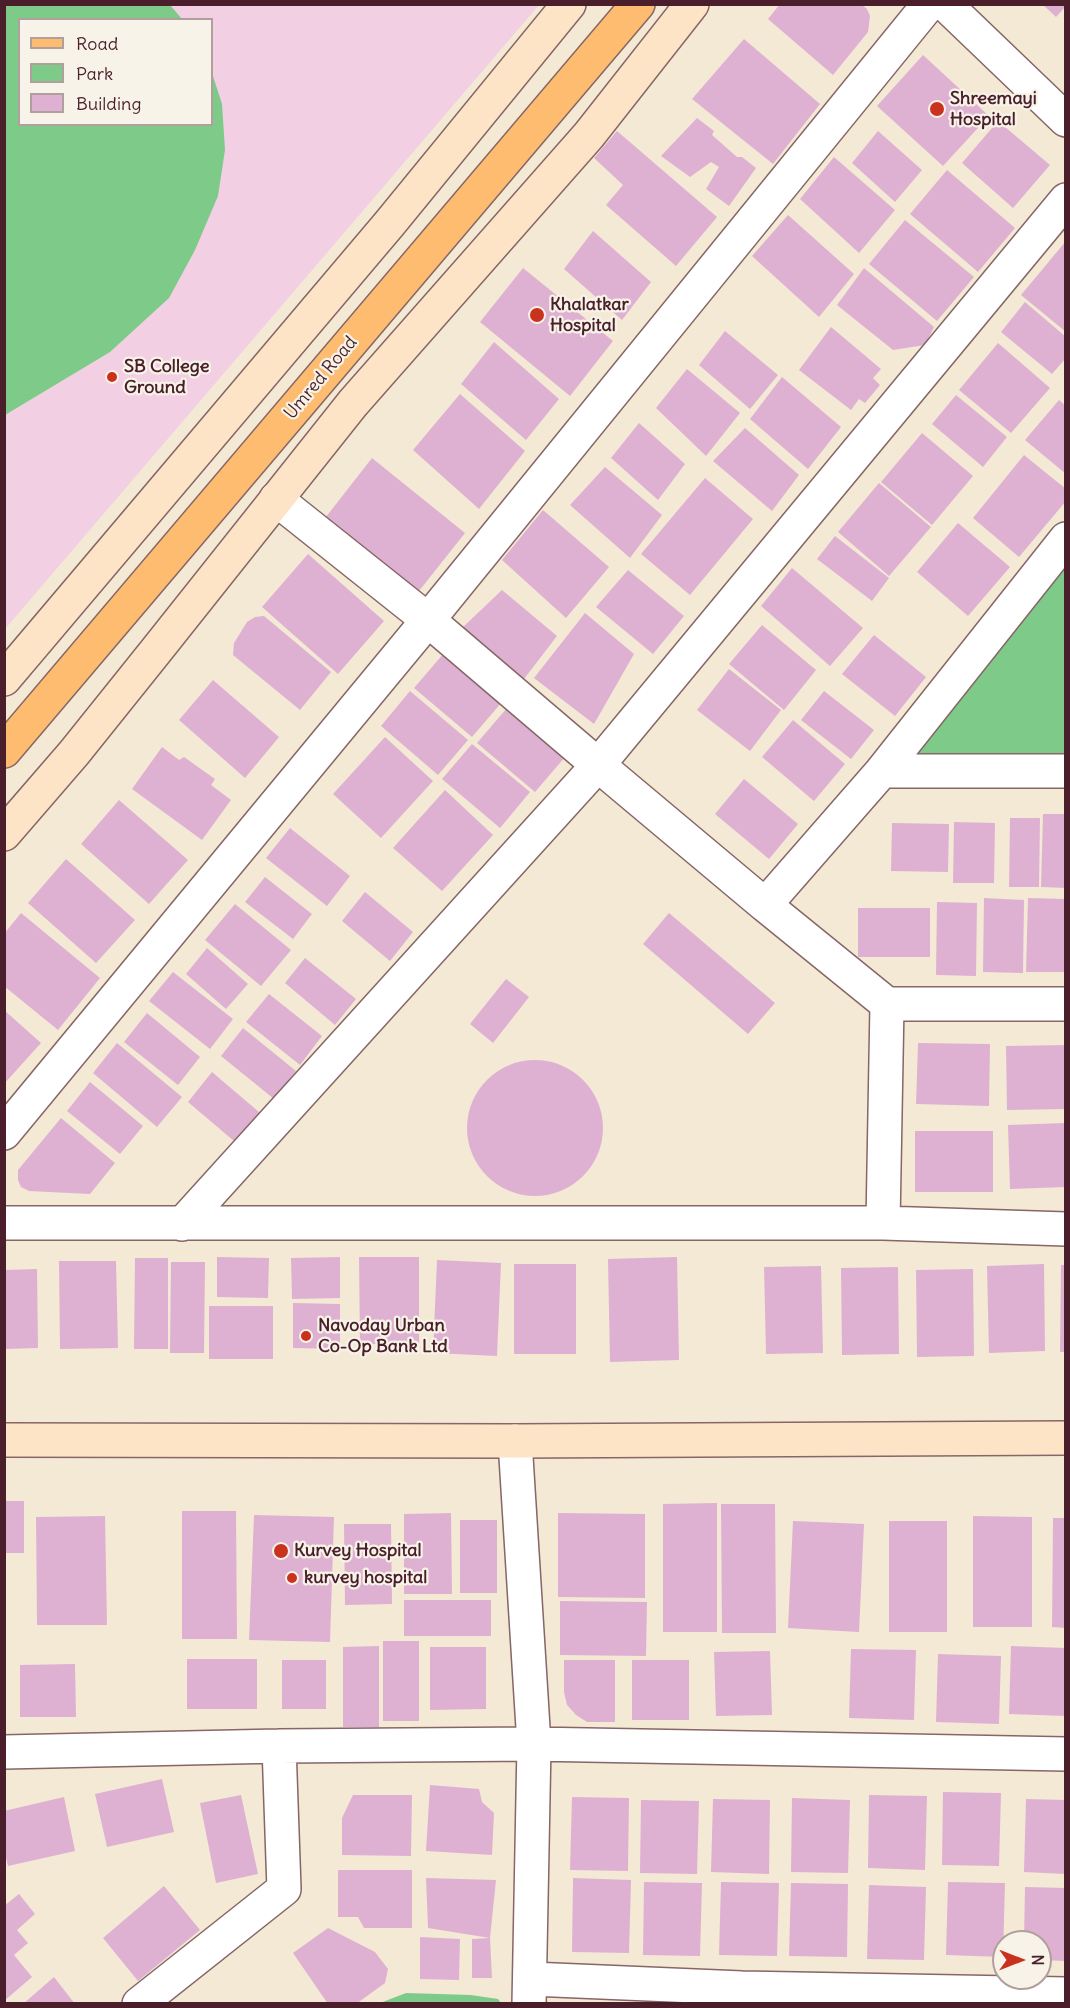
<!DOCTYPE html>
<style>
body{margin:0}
#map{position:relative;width:1070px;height:2008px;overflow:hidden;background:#f4e9d5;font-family:Delius,sans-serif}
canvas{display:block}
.frame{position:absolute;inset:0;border:6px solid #4a1f2b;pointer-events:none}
.legend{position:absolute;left:18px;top:18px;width:195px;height:108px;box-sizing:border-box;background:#f7f3e8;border:2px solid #b29e9c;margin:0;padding:8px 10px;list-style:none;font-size:18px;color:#4a1f2b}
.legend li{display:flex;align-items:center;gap:12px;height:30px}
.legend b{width:30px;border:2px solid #b29e9c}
.north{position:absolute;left:992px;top:1930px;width:60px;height:60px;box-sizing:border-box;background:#f7f3e8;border:2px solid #b29e9c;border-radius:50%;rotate:90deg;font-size:16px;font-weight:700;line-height:24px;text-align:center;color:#4a1f2b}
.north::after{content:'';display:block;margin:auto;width:21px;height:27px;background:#c8321e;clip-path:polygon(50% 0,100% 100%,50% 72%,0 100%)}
</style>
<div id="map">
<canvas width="1070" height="2008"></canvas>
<div class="frame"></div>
<ul class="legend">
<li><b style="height:8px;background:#fdbc70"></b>Road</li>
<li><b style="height:16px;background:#7ecb89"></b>Park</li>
<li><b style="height:16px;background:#deb1d3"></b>Building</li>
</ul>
<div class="north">N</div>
</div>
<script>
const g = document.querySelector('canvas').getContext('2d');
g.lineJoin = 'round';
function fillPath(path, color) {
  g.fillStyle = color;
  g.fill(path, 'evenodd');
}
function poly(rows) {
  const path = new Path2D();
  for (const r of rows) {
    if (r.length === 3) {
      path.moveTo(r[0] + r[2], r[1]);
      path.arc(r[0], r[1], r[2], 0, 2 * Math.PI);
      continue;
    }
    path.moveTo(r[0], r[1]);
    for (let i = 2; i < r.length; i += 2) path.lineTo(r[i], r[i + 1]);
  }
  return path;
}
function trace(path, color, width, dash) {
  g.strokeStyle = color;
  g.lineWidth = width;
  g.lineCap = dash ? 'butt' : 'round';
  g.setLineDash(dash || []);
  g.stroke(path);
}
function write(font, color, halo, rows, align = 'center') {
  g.font = font + ' Delius,sans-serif';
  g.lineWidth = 4.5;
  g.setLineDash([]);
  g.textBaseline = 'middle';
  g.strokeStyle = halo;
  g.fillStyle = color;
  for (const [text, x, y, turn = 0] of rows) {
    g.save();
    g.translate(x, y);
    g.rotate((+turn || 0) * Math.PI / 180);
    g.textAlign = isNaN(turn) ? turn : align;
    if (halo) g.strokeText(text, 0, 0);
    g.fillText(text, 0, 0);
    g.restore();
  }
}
const built = poly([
 [5,5,539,5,5,629],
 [20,20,212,20,212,124,20,124]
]);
const green = poly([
 [4,5,170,5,182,19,20,20,20,124,212,124,212,73,222,104,225,150,218,196,195,250,169,298,110,352,5,415],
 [1065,559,1065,754,916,754],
 [406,1993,471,1995,498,1999,501,2003,380,2003]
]);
const building = poly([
 [780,4,861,4,867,9,870,16,868,32,833,75,768,19],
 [1042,4,1066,4,1066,6,1056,17],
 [744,39,820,104,773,164,692,99],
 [923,55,989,116,943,166,877,106],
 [697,118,714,131,712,135,737,157,742,157,756,168,729,206,706,189,719,167,711,162,690,177,661,156],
 [998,121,1050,165,1013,208,962,163],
 [617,131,717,217,676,266,606,205,623,185,594,158],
 [878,131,922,170,895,202,852,163],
 [834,157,895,210,859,253,800,199],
 [947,170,1015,228,978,272,910,214],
 [788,215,854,274,819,317,752,256],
 [905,220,974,277,937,321,869,264],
 [593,231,651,282,622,320,564,269],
 [1066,241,1066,332,1021,295],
 [523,268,613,341,570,396,480,322],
 [864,268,934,327,925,345,893,350,837,305],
 [1025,302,1066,337,1066,358,1052,374,1001,332],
 [831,327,881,369,873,378,880,385,865,403,859,399,851,410,799,370],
 [725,331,778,375,750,409,699,365],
 [494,342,559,399,526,440,461,384],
 [998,343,1050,388,1011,433,959,390],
 [687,369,740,413,706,456,656,408],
 [782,377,841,427,808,469,750,419],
 [460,394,525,451,479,509,413,450],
 [956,395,1007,437,983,467,932,424],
 [1059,400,1066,406,1066,474,1025,440],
 [639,423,685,464,658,500,611,458],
 [745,428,799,475,772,511,713,461],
 [922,433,973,476,932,525,881,482],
 [1024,455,1066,489,1066,501,1019,557,973,518],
 [372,458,465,533,415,596,322,522],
 [605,467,662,515,630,558,570,505],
 [705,478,753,519,690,595,641,554],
 [879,483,931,527,889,576,838,532],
 [543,510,609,567,566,618,502,560],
 [958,523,1010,567,968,616,917,572],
 [835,536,889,578,872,601,817,559],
 [308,554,384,621,338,674,262,607],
 [792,568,863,628,830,666,761,606],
 [628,570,684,616,653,654,596,607],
 [502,590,557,636,524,679,462,628],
 [585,613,634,654,594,724,534,678],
 [264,616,331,672,300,710,233,655,234,643,247,622,255,617],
 [762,625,816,670,784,710,729,664],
 [874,635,926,677,895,716,842,674],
 [444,653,502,702,472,737,414,688],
 [729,669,781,710,750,751,697,710],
 [213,680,279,737,245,778,179,720],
 [410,691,468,740,438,775,381,726],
 [824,691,874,730,851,759,801,720],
 [507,708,565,757,535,792,477,743],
 [793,720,845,764,814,801,762,757],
 [385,737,433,781,381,838,333,794],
 [472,744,530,792,500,828,442,779],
 [162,747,179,760,184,757,215,779,211,785,231,800,202,840,132,789],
 [744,779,798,824,769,859,715,814],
 [445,790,493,835,442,891,393,848],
 [119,800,188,860,149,904,81,844],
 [1043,814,1066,814,1066,888,1041,887],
 [1010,818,1040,818,1039,887,1009,887],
 [954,822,995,823,994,883,953,883],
 [892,823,949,824,948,872,891,871],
 [290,828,350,876,327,906,266,858],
 [66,859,135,920,96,963,28,903],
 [265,877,312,914,293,939,245,902],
 [365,892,413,932,390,961,342,921],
 [984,898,1024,900,1023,973,983,972],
 [1028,898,1066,899,1066,972,1026,972],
 [937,902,977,903,976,976,936,975],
 [235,904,291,950,261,986,205,940],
 [858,908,930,908,930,957,858,957],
 [21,913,100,978,58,1030,4,986,4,934],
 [669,913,775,1003,748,1034,643,944],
 [207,948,248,984,226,1009,186,974],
 [305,958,356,999,335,1025,285,983],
 [173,972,233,1019,210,1049,149,1001],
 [506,979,529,997,493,1043,470,1024],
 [269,994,322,1036,300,1065,246,1022],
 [4,1010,41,1043,4,1084],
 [147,1013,200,1057,178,1085,124,1042],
 [243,1028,296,1071,274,1099,221,1056],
 [117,1043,182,1097,157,1127,93,1073],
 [918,1043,990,1044,989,1106,916,1104],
 [1066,1045,1066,1109,1007,1110,1006,1046],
 [535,1128,68],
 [212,1072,266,1118,241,1147,188,1102],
 [90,1082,143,1126,120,1154,67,1111],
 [61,1118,115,1163,90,1194,29,1191,21,1187,18,1180,18,1170],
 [1066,1123,1066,1187,1010,1189,1008,1125],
 [915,1131,993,1131,993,1192,915,1192],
 [217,1257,269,1258,268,1298,217,1297],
 [340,1257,340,1298,292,1299,291,1258],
 [359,1257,419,1257,419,1344,360,1344],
 [677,1257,679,1360,610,1362,608,1259],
 [135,1258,168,1258,168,1349,134,1349],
 [437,1260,501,1263,497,1356,433,1353],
 [59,1261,116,1261,118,1348,60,1349],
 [171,1262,205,1262,204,1353,170,1353],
 [514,1264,576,1264,576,1354,514,1354],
 [1044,1264,1045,1351,989,1353,987,1266],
 [1061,1265,1066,1265,1066,1352,1060,1352],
 [821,1266,823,1353,766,1354,764,1267],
 [898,1267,899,1354,842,1355,841,1268],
 [37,1269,38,1348,4,1349,4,1270],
 [973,1269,974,1356,917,1357,916,1270],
 [293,1303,340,1304,340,1349,293,1348],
 [209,1306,273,1306,273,1359,209,1359],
 [4,1501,24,1501,24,1553,4,1553],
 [717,1503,717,1632,663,1632,663,1504],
 [721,1504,775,1504,776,1633,722,1633],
 [182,1511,236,1511,237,1639,182,1639],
 [451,1513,452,1594,404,1594,404,1514],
 [558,1513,645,1514,645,1598,558,1597],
 [254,1515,334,1517,330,1642,249,1640],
 [105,1516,107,1625,37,1625,36,1517],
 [973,1516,1032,1517,1032,1627,973,1627],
 [1053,1518,1066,1518,1066,1628,1052,1627],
 [460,1520,497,1520,497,1593,460,1593],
 [793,1521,864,1524,859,1632,788,1628],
 [889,1521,947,1521,947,1632,889,1632],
 [344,1524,391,1524,392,1604,345,1605],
 [404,1600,491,1600,491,1636,404,1636],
 [560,1601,647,1602,646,1656,560,1655],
 [383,1641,419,1641,419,1721,383,1721],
 [379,1646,379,1727,343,1727,343,1647],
 [1011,1646,1066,1648,1066,1716,1009,1714],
 [430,1647,486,1647,486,1709,430,1710],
 [851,1649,916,1650,914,1720,849,1718],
 [770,1651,772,1715,716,1716,714,1652],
 [938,1654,1001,1656,999,1724,936,1722],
 [187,1659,257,1659,257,1709,187,1709],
 [282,1660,326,1660,326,1709,282,1709],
 [564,1660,615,1660,615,1722,587,1722,576,1715,567,1705,564,1692],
 [632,1660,689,1660,689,1720,632,1720],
 [75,1664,76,1717,20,1717,20,1665],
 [162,1779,174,1832,107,1847,95,1794],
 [430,1785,479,1789,482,1802,494,1813,492,1855,426,1851],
 [943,1792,1001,1793,999,1866,942,1865],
 [241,1795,258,1874,216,1883,200,1803],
 [353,1795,412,1795,411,1856,342,1855,342,1818],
 [869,1795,927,1796,925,1870,868,1868],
 [64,1797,75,1851,8,1866,4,1849,4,1811],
 [572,1797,629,1798,628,1871,570,1870],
 [792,1798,850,1800,848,1873,791,1872],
 [713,1799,770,1800,769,1874,711,1872],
 [1026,1799,1066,1800,1066,1874,1024,1872],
 [641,1800,699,1801,697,1874,640,1873],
 [338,1870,412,1870,412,1928,364,1928,358,1917,338,1917],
 [426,1878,496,1880,490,1938,428,1928],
 [573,1878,631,1880,629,1953,572,1952],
 [644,1882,702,1883,700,1956,643,1955],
 [721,1882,779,1883,777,1956,719,1955],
 [948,1882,1005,1883,1003,1957,946,1955],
 [791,1883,848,1884,847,1957,789,1956],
 [869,1885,926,1887,924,1960,867,1959],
 [164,1886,200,1930,138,1981,103,1938],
 [1025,1887,1066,1888,1066,1961,1040,1960,1040,1942,1024,1942],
 [19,1894,35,1914,17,1930,28,1943,14,1955,32,1977,4,2001,4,1906],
 [328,1928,375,1952,388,1969,385,1983,356,2004,328,2004,293,1953],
 [420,1937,460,1939,459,1980,420,1979],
 [490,1938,492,1978,472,1978,472,1939],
 [54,1977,75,2004,23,2004]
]);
const street = poly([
 [945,4,1066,120],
 [1066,539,882,771,1066,771],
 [882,771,765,905,887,1004,1066,1004],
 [765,905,598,765,1066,200],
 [4,1133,428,620,929,4],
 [4,1223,883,1223,1066,1229],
 [883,1223,887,1004],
 [182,1224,598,765,428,620,276,499],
 [515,1441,534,1744,529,2004],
 [4,1752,279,1746,534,1744,1066,1754],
 [531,1979,742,1988,1066,1994],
 [139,2004,284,1889,279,1746]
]);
const secondary = poly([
 [4,679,390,223,569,4],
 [4,834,74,753,155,652,353,403,589,135,692,4],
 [4,1440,515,1441,1066,1438]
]);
const primary = poly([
 [4,751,638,4]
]);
const markers = [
 [937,109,8,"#c8321e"],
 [537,315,8,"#c8321e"],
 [112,377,6,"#c8321e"],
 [306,1336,6,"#c8321e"],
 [281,1551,8,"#c8321e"],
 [292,1578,6,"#c8321e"]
];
const poiNames = [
 ["Shreemayi",950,99],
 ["Hospital",950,120],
 ["Khalatkar",550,305],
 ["Hospital",550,326],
 ["SB College",124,367],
 ["Ground",124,388],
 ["Navoday Urban",318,1326],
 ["Co-Op Bank Ltd",318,1347],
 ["Kurvey Hospital",294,1551],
 ["kurvey hospital",304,1578]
];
const streetNames = [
 ["Umred Road",321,378,-50]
];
fillPath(built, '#f2cfe2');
fillPath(green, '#7ecb89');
fillPath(building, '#deb1d3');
trace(street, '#866666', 36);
trace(secondary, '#866666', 36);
trace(primary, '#866666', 36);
trace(street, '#fff', 33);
trace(secondary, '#fee4c6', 33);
trace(primary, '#fdbc70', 33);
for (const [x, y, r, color] of markers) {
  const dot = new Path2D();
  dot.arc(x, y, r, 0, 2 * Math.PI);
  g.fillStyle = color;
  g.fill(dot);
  trace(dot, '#f7f3e8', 2);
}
write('bold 18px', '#4a1f2b', '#f7f3e8', poiNames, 'left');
write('18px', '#4a1f2b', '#f7f3e8', streetNames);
</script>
